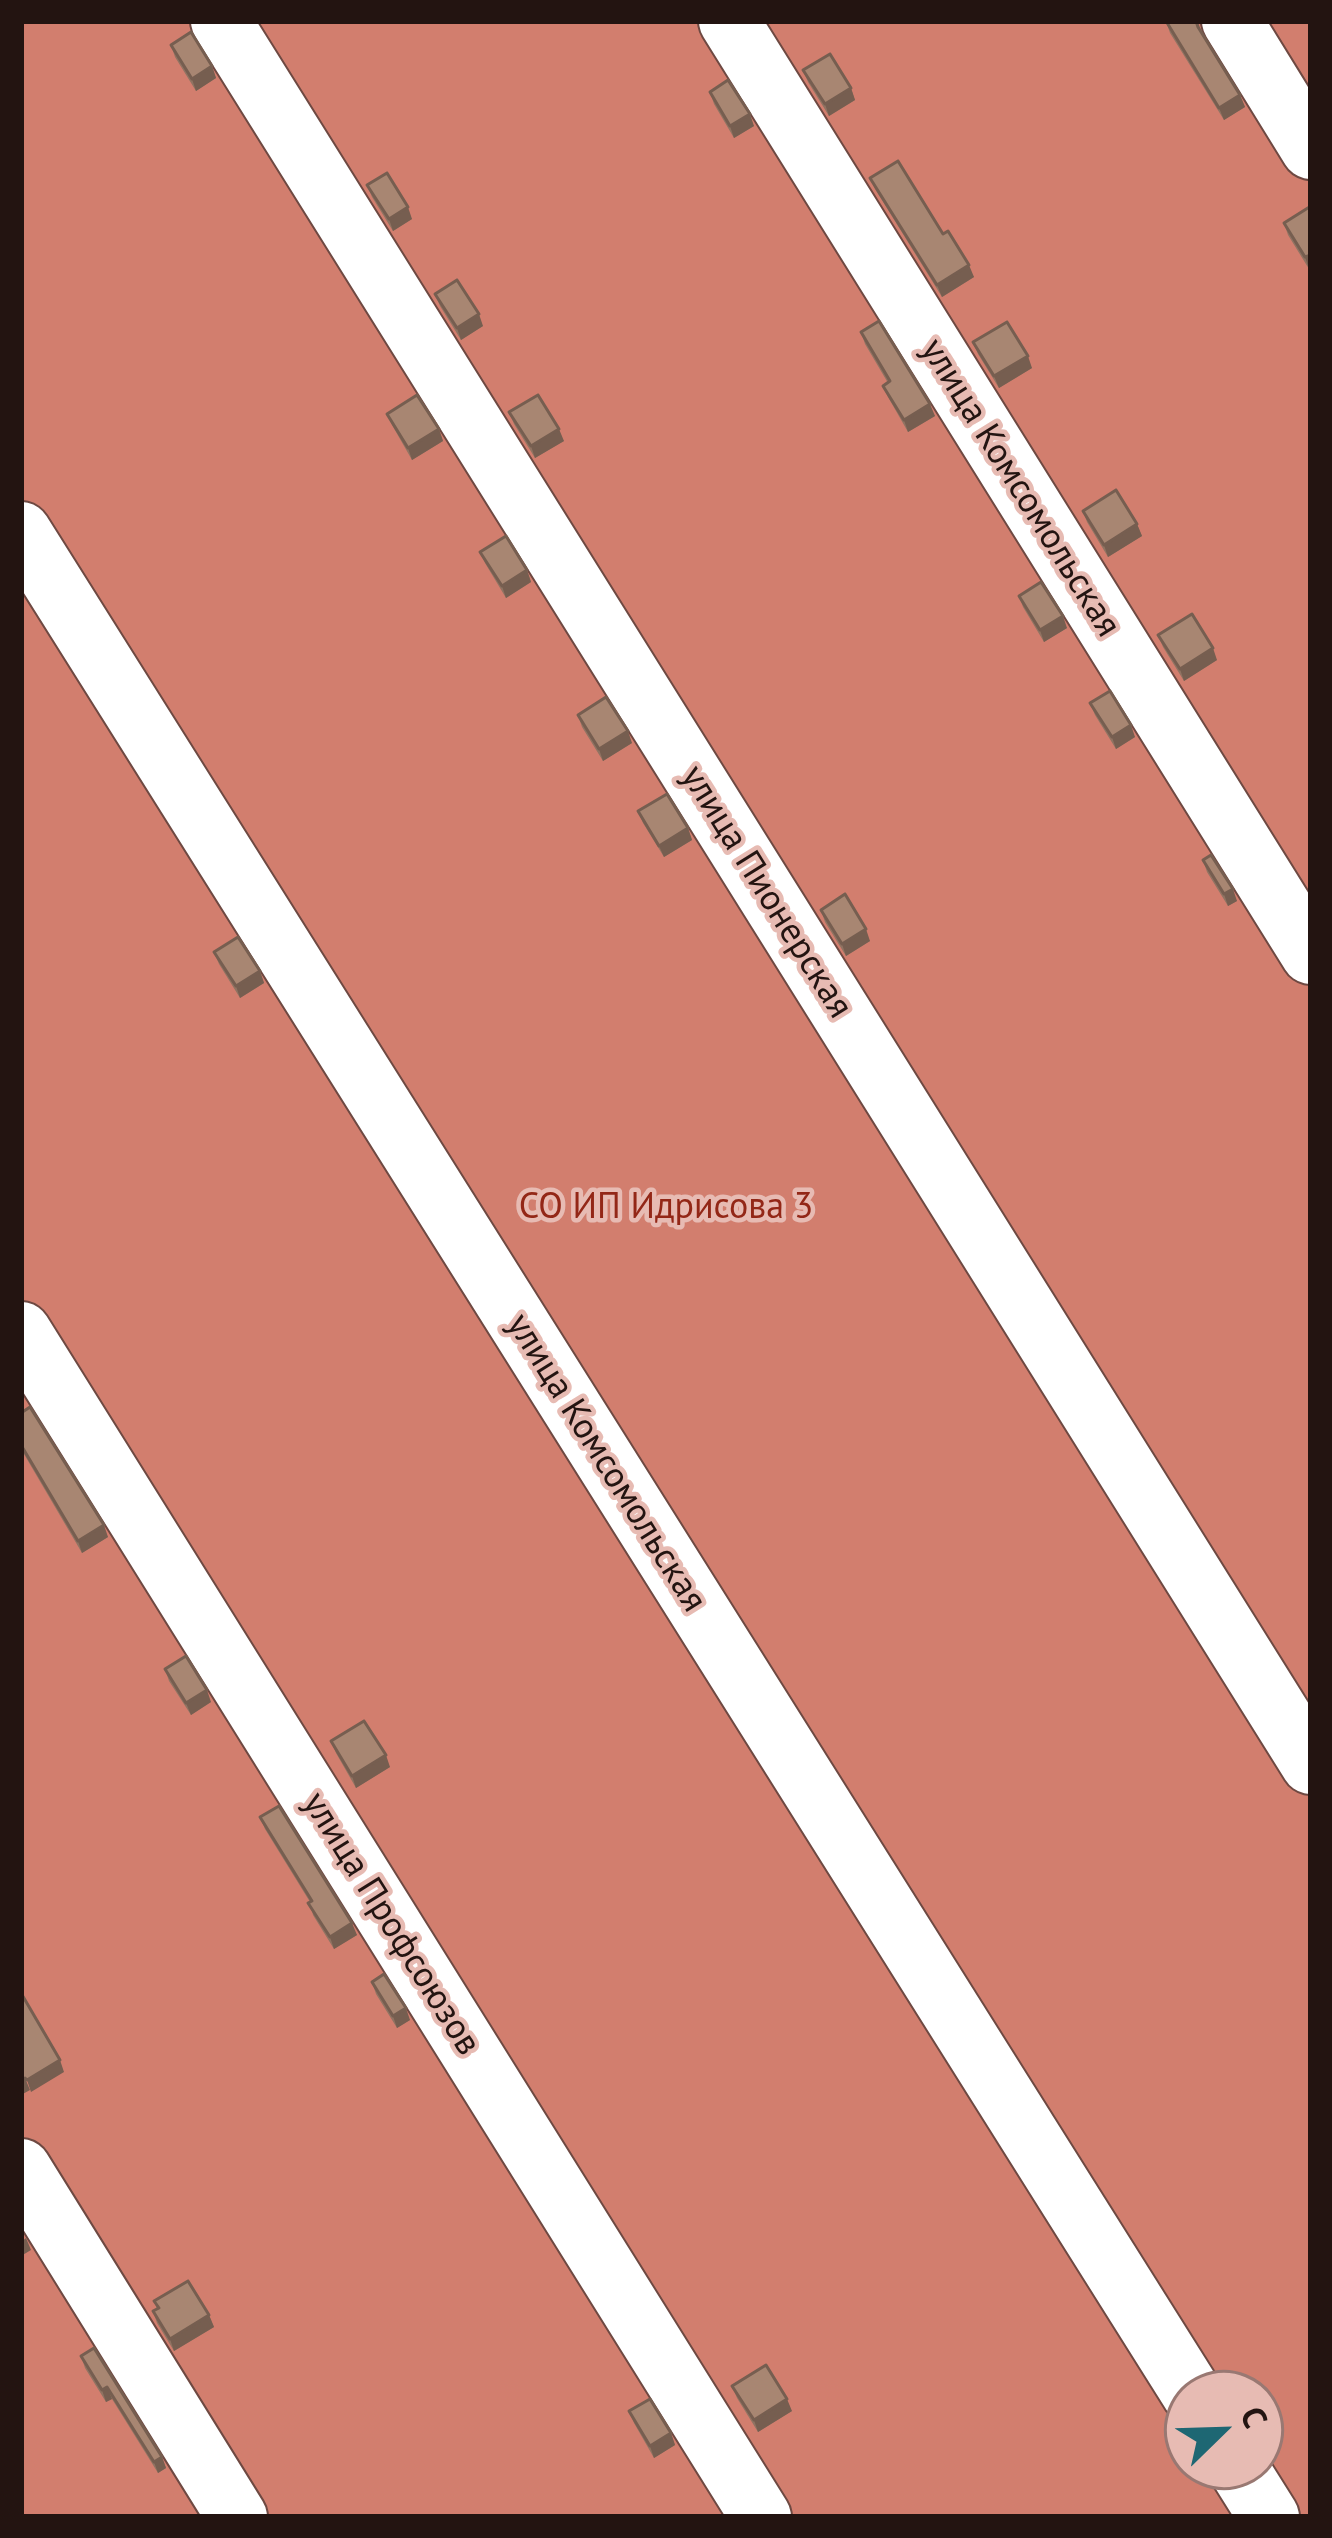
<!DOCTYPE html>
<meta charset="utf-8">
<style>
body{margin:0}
#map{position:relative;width:1332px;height:2538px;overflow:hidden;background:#e7bbb3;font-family:"PT Sans",sans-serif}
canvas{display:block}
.frame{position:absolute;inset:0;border:24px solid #231411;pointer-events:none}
.north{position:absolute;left:1164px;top:2370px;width:120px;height:120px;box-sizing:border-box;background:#e7bbb3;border:3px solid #997872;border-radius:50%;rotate:67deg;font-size:33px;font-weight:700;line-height:48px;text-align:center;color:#231411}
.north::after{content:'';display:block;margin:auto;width:42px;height:54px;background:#1e6773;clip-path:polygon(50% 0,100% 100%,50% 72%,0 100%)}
</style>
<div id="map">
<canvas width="1332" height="2538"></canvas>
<div class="frame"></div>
<div class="north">С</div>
</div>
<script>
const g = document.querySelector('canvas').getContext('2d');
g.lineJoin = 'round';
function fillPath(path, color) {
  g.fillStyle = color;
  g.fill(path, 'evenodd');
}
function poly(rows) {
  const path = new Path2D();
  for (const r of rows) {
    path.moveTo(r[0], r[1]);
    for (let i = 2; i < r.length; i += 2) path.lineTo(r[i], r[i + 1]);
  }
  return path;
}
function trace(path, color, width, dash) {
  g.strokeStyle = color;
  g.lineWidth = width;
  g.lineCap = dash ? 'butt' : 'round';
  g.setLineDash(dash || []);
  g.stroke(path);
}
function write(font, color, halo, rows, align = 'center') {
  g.font = font + ' "PT Sans",sans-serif';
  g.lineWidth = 9;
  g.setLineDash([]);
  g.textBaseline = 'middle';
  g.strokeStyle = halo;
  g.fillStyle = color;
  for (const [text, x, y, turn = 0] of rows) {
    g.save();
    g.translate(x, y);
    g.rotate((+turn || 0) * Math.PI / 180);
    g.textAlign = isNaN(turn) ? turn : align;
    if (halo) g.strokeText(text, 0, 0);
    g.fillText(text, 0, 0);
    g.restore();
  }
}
const green = poly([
 [21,21,1311,21,1311,2517,21,2517],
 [1188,2394,1260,2394,1260,2466,1188,2466]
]);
const minor = poly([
 [221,21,1311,1764],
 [729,21,1311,954],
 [1232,21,1311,149],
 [21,532,1192,2394],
 [21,1332,761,2517],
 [21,2169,237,2517],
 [1237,2466,1269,2517]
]);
const wall = poly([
 [1166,21,1198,21,1200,29,1240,95,1245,107,1224,120,1170,33],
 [171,45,212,66,216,78,196,91,175,57],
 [803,70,851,88,855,100,829,116,808,82],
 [710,92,754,126,734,138,714,104],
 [870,178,943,234,974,277,942,297,875,189],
 [367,185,412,219,393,231,372,197],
 [1311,206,1309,269,1288,235,1284,223],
 [435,294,483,326,461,340,440,306],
 [861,332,935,416,908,432,888,397,883,386,888,383,865,344],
 [973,342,1032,368,999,388,978,354],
 [509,412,564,441,535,458,514,424],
 [387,414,439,429,443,441,412,460,392,425],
 [1083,511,1137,524,1142,536,1108,557,1087,522],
 [480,552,527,570,531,582,506,598,485,563],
 [1019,596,1067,628,1044,642,1023,607],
 [1158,635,1217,660,1184,681,1163,647],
 [1090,703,1135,737,1116,749,1095,715],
 [578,715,632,743,603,761,582,727],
 [638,811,688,828,692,840,664,857,643,823],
 [1203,860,1237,901,1228,906,1207,872],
 [821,910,870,941,846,956,825,922],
 [214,952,260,971,264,983,240,998,219,964],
 [21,1413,108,1537,82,1553,21,1449],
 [165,1669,211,1702,191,1715,169,1681],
 [331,1741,390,1767,356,1788,336,1753],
 [260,1817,357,1935,334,1949,313,1915,310,1902,265,1829],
 [372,1982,410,2020,397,2028,376,1994],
 [154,2301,209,2315,214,2327,174,2351,157,2323,153,2311,157,2309],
 [94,2348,162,2457,166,2468,158,2473,112,2399,106,2402,85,2368,81,2356],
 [732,2386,792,2411,758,2432,737,2398],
 [629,2411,671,2433,675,2445,654,2458,634,2423]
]);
const shadedWall = poly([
 [212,66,216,78,196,91,192,79],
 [851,88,855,100,829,116,825,104],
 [1240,95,1245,107,1224,120,1219,108],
 [750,114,754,126,734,138,730,126],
 [408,207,412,219,393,231,389,219],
 [1310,254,1311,268,1309,269,1305,257],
 [969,265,974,277,942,297,937,285],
 [479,314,483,326,461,340,457,328],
 [1028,356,1032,368,999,388,994,376],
 [930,404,935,416,908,432,904,420],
 [439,429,443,441,412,460,408,448],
 [559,429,564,441,535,458,531,446],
 [1137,524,1142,536,1108,557,1104,545],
 [527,570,531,582,506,598,502,586],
 [1063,616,1067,628,1044,642,1040,630],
 [1213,648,1217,660,1184,681,1180,669],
 [1131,725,1135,737,1116,749,1112,737],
 [628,731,632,743,603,761,599,749],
 [688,828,692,840,664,857,659,846],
 [1233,889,1237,901,1228,906,1224,894],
 [866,929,870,941,846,956,842,944],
 [260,971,264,983,240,998,236,986],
 [104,1525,108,1537,82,1553,78,1541],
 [207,1690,211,1702,191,1715,186,1703],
 [386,1755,390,1767,356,1788,352,1776],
 [352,1923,357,1935,334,1949,330,1937],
 [406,2008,410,2020,397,2028,393,2016],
 [60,2060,64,2072,31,2092,27,2080],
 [25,2078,30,2090,21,2095,21,2080],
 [26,2238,31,2250,21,2256,21,2242],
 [209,2315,214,2327,174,2351,170,2339],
 [107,2387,112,2399,106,2402,102,2390],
 [787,2399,792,2411,758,2432,754,2420],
 [671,2433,675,2445,654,2458,650,2446],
 [162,2457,166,2468,158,2473,154,2462]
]);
const building = poly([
 [1166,21,1196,21,1198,27,1240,95,1219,108,1166,21],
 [191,32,212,66,192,79,171,45,191,32],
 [830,54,851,88,825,104,803,70,830,54],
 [728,80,750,114,730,126,710,92,728,80],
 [898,161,943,234,948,231,969,265,937,285,870,178,898,161],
 [387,173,408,207,389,219,367,185,387,173],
 [1311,206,1311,255,1305,257,1284,223,1311,206],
 [457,280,479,314,457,328,435,294,457,280],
 [879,321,930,404,904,420,883,386,890,381,861,332,879,321],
 [1007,322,1028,356,994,376,973,342,1007,322],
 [417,395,439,429,408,448,387,414,417,395],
 [538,395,559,429,531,446,509,412,538,395],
 [1116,490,1137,524,1104,545,1083,511,1116,490],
 [506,536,527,570,502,586,480,552,506,536],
 [1041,582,1063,616,1040,630,1019,596,1041,582],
 [1192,614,1213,648,1180,669,1158,635,1192,614],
 [1110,691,1131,725,1112,737,1090,703,1110,691],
 [606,697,628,731,599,749,578,715,606,697],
 [667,794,688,828,659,846,638,811,667,794],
 [1211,855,1233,889,1224,894,1203,860,1211,855],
 [845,894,866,929,842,944,821,910,845,894],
 [238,937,260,971,236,986,214,952,238,937],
 [30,1407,104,1525,78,1541,21,1445,21,1413,30,1407],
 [186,1656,207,1690,186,1703,165,1669,186,1656],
 [364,1721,386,1755,352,1776,331,1741,364,1721],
 [279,1806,352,1923,330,1937,308,1903,312,1901,260,1817,279,1806],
 [384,1974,406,2008,393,2016,372,1982,384,1974],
 [21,1993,60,2060,27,2080,25,2078,21,2080,21,1993],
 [188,2281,209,2315,170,2339,153,2311,159,2308,154,2301,188,2281],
 [94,2348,162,2457,154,2462,107,2387,102,2390,81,2356,94,2348],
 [766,2365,787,2399,754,2420,732,2386,766,2365],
 [650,2399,671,2433,650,2446,629,2411,650,2399]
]);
const streetNames = [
 ["улица Комсомольская",1020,488,58],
 ["улица Пионерская",766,892,58],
 ["улица Комсомольская",606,1463,58],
 ["улица Профсоюзов",391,1924,58]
];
const parkNames = [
 ["СО ИП Идрисова 3",666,1208]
];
fillPath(green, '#d27e6e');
trace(minor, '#6e4942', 64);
trace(minor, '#fff', 60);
fillPath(wall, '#907362');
fillPath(shadedWall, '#765e50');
fillPath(building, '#a88672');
trace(building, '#765e50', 3);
write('36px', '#231411', '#e7bbb3', streetNames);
write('36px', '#932717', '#e7bbb3', parkNames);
</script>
